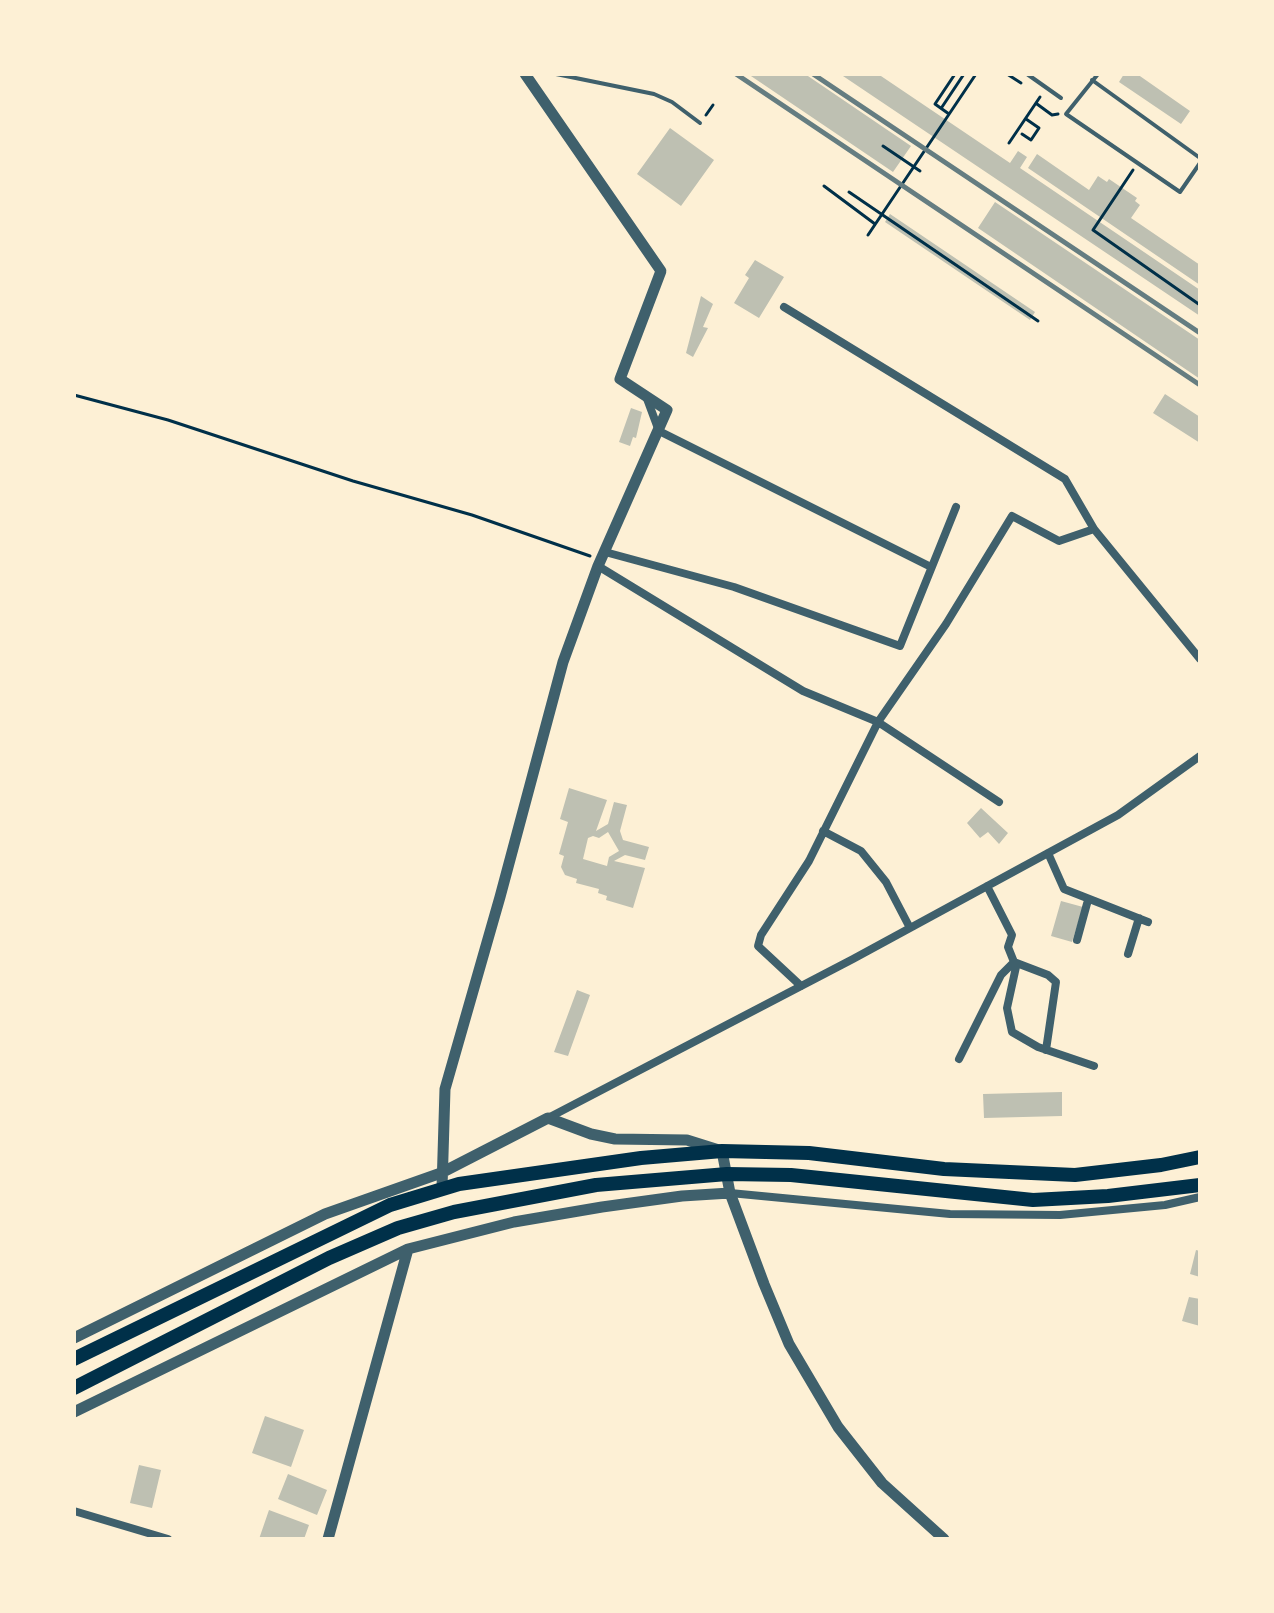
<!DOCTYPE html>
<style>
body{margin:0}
#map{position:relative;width:1274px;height:1613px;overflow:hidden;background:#fdf0d5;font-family:Bitter,serif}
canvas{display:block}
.frame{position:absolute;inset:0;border:76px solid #fdf0d5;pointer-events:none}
</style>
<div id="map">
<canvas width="1274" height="1613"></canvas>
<div class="frame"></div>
</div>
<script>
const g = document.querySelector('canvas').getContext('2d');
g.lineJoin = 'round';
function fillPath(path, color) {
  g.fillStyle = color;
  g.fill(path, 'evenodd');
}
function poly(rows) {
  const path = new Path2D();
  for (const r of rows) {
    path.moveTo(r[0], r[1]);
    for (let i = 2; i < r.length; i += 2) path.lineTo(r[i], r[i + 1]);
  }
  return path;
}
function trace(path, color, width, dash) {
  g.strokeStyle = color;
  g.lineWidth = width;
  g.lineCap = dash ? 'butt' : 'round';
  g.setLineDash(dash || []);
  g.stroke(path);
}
const building = poly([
 [748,74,805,74,911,146,893,172],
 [840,74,878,74,1010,163,1018,151,1027,157,1020,168,1200,290,1200,316],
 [1124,74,1137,74,1190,111,1181,124,1119,82],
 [670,128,714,160,681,206,637,174],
 [1037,154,1089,190,1098,176,1107,182,1109,179,1137,198,1135,201,1140,205,1131,218,1200,265,1200,285,1028,168],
 [995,202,1200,340,1200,379,978,228],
 [890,214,1035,312,1030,320,885,222],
 [755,260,784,277,759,318,734,303,749,278,745,275],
 [701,296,713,304,703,327,708,328,693,357,686,353],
 [1165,394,1200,417,1200,443,1153,413],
 [631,408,642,412,636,438,633,437,630,446,619,442],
 [569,788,607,800,596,831,608,824,614,802,627,805,620,831,623,840,649,847,645,860,625,855,614,861,645,868,633,908,606,900,607,896,598,893,599,889,576,883,577,879,565,875,561,867,564,856,559,854,568,822,560,819],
 [608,832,619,851,609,857,607,866,583,859,588,838,593,836,599,838],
 [981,808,1008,833,999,844,988,832,980,838,967,823],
 [1061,901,1083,907,1072,942,1051,936],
 [577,990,590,995,568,1056,554,1052],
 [1062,1092,1062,1116,984,1118,983,1094],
 [1196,1250,1200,1251,1200,1277,1190,1274],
 [1189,1297,1200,1299,1200,1326,1182,1321],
 [265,1416,304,1430,291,1467,252,1453],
 [139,1465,161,1470,152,1508,130,1503],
 [288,1474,327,1490,317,1515,278,1499],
 [269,1510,309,1525,304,1539,259,1539]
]);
const path = poly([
 [1007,74,1021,83],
 [1037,104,1052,115,1058,114],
 [942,107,964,74],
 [949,114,935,104,955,74],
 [706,115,713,105],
 [1022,134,1031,140,1039,128,1026,119],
 [1009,143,1040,97],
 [883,146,920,171],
 [1133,170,1093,230,1200,305],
 [824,186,875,224],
 [849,192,1038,321],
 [868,235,976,74],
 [74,395,168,420,353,481,472,515,590,556]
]);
const service = poly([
 [556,74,654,94,672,102,700,123],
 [1027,74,1061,98],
 [1098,74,1066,114,1180,192,1200,163],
 [1092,80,1200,158]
]);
const minor = poly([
 [784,307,1065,479,1094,529],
 [646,396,659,431,931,567],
 [605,552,734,587,900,646,956,507],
 [598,566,803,691,878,722,946,624,1012,516,1059,541,1094,529,1200,659],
 [823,831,861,851,886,882,910,928],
 [1048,853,1064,889,1148,922],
 [987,886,1012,935,1008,947,1016,967,1007,1008,1012,1032,1038,1047,1094,1066],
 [1077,940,1088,900],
 [1128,954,1139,918],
 [801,986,758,946,761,935,809,861,878,722,999,802],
 [959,1059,1001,975,1014,962,1048,975,1056,982,1046,1050],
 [548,1118,853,959,1118,815,1200,756],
 [730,1193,950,1214,1060,1215,1165,1205,1200,1197],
 [74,1511,168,1539]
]);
const tertiary = poly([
 [442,1188,445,1089,500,897,563,662,598,566,667,410,620,379,661,271,525,74],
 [74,1338,325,1214,441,1173,548,1118,591,1134,615,1139,687,1140,722,1151,730,1193,764,1284,789,1344,838,1427,882,1483,944,1539],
 [74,1412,408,1249,514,1222,602,1207,682,1196,730,1193],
 [328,1539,408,1249]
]);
const trunk = poly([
 [74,1359,390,1205,459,1184,641,1158,722,1151,809,1153,944,1169,1075,1175,1161,1165,1200,1157],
 [74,1388,329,1258,398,1228,454,1212,596,1185,727,1174,791,1175,1033,1200,1108,1196,1200,1185]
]);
const rail = poly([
 [736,74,1200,385],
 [813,74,1200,333]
]);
fillPath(building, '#bec0b2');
trace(path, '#003049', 3);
trace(service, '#3f606c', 4);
trace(minor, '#3f606c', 8);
trace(tertiary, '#3f606c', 11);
trace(trunk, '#003049', 14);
trace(rail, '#657d81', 5);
</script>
